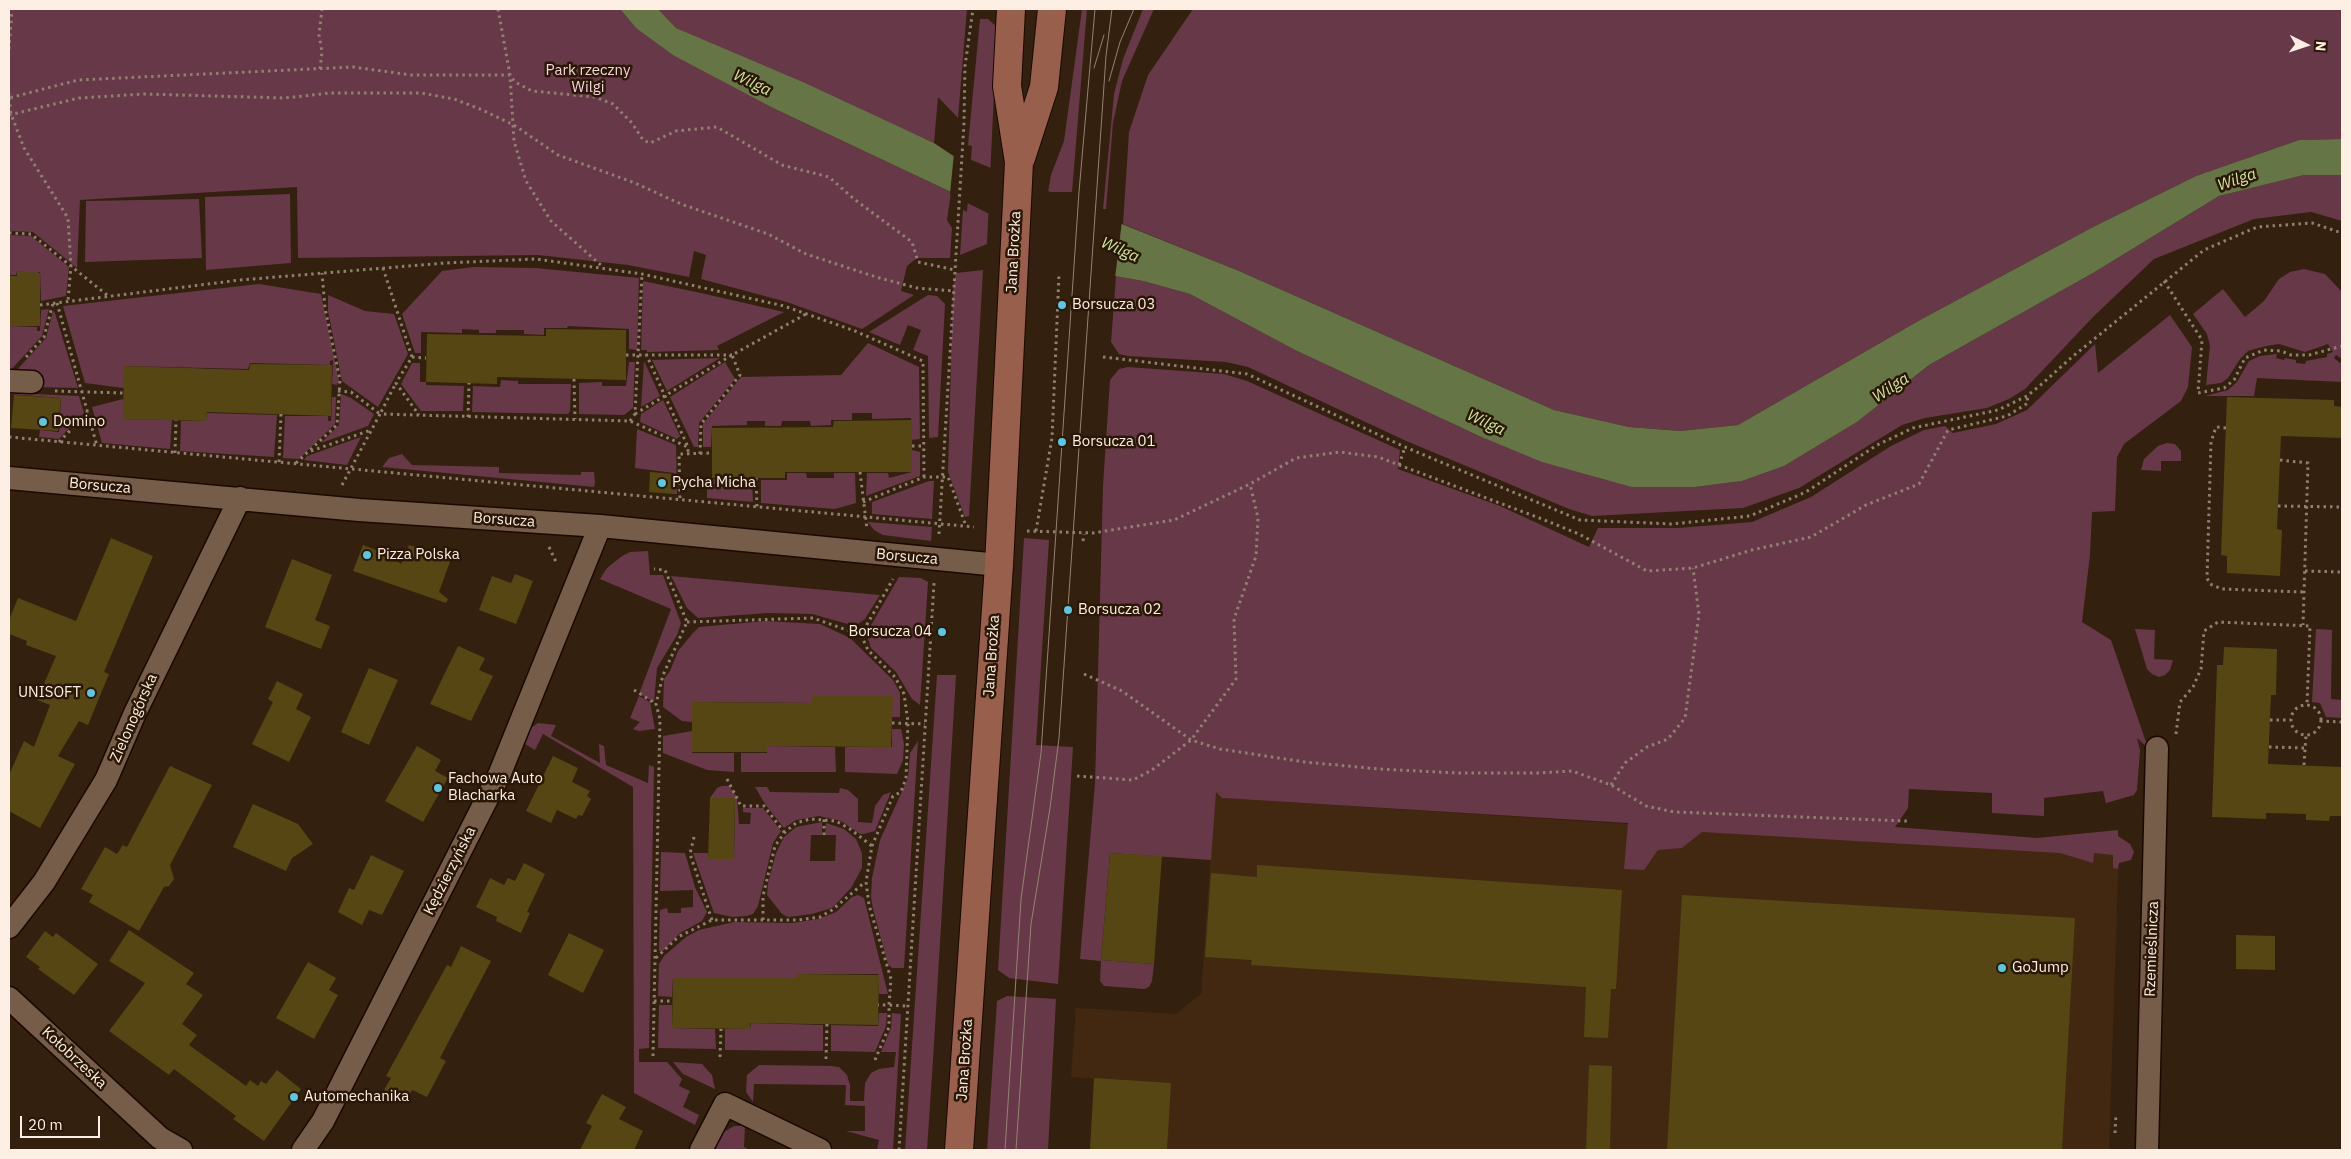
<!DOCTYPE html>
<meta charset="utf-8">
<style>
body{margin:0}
#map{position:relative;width:2351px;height:1159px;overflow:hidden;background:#34200e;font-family:"IBM Plex Sans",sans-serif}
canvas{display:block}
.frame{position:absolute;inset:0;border:10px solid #fdefe4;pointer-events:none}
.north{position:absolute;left:2281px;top:20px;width:50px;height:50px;-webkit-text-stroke:4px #2a1705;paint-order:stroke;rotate:94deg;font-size:14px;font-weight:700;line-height:20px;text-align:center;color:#fdefe4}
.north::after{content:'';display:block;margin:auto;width:18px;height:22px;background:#fdefe4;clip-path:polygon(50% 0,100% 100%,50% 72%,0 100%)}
.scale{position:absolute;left:20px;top:1116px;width:80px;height:22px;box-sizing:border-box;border:2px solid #fdefe4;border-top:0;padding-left:6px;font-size:15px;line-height:18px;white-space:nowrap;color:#fdefe4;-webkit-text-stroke:4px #2a1705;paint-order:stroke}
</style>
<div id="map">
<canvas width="2351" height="1159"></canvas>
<div class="frame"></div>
<div class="north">N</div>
<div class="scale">20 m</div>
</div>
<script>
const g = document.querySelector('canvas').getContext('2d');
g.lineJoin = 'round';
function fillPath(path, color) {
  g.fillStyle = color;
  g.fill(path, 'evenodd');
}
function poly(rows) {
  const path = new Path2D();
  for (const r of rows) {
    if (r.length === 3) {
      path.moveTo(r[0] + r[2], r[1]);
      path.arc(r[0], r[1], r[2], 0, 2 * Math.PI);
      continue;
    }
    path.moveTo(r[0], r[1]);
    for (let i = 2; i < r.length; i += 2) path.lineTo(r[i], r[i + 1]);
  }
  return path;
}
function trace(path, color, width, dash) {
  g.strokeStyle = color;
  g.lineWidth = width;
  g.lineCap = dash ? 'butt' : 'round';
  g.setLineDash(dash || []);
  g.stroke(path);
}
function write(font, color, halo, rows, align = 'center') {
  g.font = font + ' "IBM Plex Sans",sans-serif';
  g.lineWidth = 5;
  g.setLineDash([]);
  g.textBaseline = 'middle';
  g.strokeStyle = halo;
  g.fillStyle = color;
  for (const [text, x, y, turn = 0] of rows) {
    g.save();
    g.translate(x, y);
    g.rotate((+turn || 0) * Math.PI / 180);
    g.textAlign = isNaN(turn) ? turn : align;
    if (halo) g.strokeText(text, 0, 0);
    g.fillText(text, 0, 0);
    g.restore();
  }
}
const built = poly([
 [1215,792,1222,798,1628,824,2037,838,2119,844,2109,1150,1090,1150,1094,1079,1071,1077,1076,1008,1176,1014,1201,994]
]);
const green = poly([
 [9,9,620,9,636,28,775,109,951,192,947,220,952,228,950,258,917,258,907,266,901,291,914,295,862,329,787,302,701,279,706,255,694,251,689,277,628,265,538,255,298,258,297,187,80,200,77,268,33,232,9,231],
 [658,9,967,9,958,118,938,97,934,143,676,28],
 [1082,9,1087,9,1072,192,1048,192,1051,175,1064,141],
 [1143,9,1154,9,1122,81,1113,123,1106,209,1103,209,1114,94,1123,59],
 [1193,9,2342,9,2342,139,2299,140,2196,176,2093,227,1920,320,1738,425,1680,431,1629,427,1554,410,1239,271,1123,224,1129,132,1148,75],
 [980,19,988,19,997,27,987,244,960,255,963,210,967,212,972,146,968,145],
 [2304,175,2342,175,2342,221,2311,212,2254,219,2154,259,2093,317,2025,389,2009,399,1987,408,1925,418,1902,425,1799,488,1743,508,1592,516,1569,509,1404,440,1248,367,1226,362,1128,356,1119,354,1111,342,1116,276,1143,281,1190,294,1295,350,1477,435,1695,487,1742,481,1784,466,1857,422,1929,365,2093,273,2219,196],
 [290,194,291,263,206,270,205,197],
 [199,199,202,258,85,262,86,201],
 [9,235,31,236,69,267,66,296,41,301,40,272,38,272,38,276,19,276,20,271,17,271,16,275,9,275],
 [473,267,535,268,639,278,637,350,629,349,629,329,568,326,567,328,544,328,544,335,524,334,524,330,496,330,496,333,479,333,479,330,462,329,462,333,421,332,421,353,415,353,402,314,442,271],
 [2304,269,2325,274,2342,292,2342,359,2336,355,2334,358,2340,363,2342,361,2342,382,2257,378,2254,396,2205,396,2228,390,2237,382,2249,361,2260,356,2277,354,2276,358,2284,360,2285,358,2296,360,2296,363,2305,364,2306,361,2327,357,2327,354,2333,352,2328,344,2305,352,2279,344,2266,346,2248,351,2240,359,2228,378,2221,383,2206,385,2210,346,2207,334,2193,314,2223,289,2245,317,2264,301,2279,279,2290,272],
 [983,270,969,516,965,517,948,472,953,291,956,273],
 [643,281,701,293,784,312,717,346,719,350,647,352,647,350,641,350],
 [259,284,321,294,339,381,337,385,332,384,333,360,330,361,330,365,250,363,248,369,124,366,124,369,128,369,128,386,123,388,85,383,63,306],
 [328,295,365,311,394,314,408,354,378,407,342,381,328,311],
 [928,295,937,296,945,304,938,437,929,438,928,356,913,350,921,330,908,325,900,345,869,332],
 [49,309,42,336,9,372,9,326,37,327,37,331,40,331,41,310],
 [53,311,55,313,78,388,35,387,15,372,46,338],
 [2170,315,2192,347,2188,387,2181,401,2124,444,2117,457,2115,511,2092,512,2090,555,2082,622,2111,640,2148,748,2137,738,2140,750,2137,790,2134,795,2106,803,2103,791,2044,798,2044,816,1992,813,1992,793,1909,789,1908,808,1895,827,2037,838,2118,830,2118,836,2130,844,2134,852,2131,860,2119,863,2118,869,2113,868,2113,855,2094,853,2093,863,2060,853,1702,832,1682,848,1658,850,1644,870,1624,869,1628,823,1222,798,1216,792,1211,860,1110,853,1101,960,1154,964,1152,981,1149,987,1144,989,1104,986,1100,981,1101,961,1080,959,1095,783,1103,486,1110,380,1119,369,1128,367,1224,374,1247,381,1400,450,1398,469,1500,506,1589,547,1598,528,1678,528,1752,522,1811,497,1891,446,1924,430,1945,426,1953,433,1996,424,2027,410,2095,344,2098,373],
 [868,343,919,367,920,439,912,440,911,418,872,419,872,413,852,413,852,420,831,420,831,425,811,426,810,421,782,421,781,426,765,426,765,421,747,421,747,425,712,426,711,447,703,447,703,424,741,377,841,375],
 [720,358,667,391,652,360],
 [644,361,660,396,641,407],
 [629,362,635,362,633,408,624,415,579,414,579,383,602,382,602,386,626,386],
 [725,362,735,379,699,423,698,447,694,447,670,397],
 [412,363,420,363,420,382,426,382,426,385,464,386,463,411,421,411,401,384],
 [501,380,518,381,518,384,571,384,570,411,568,414,472,412,473,386,500,387],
 [10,393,79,396,84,413,59,439,39,437,40,430,59,432,61,398,9,394],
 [341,394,351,398,374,414,368,426,321,443,339,425],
 [332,397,336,397,335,424,299,459,283,458,285,416,328,416,328,421,331,421],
 [123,399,128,417,123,417,123,419,172,420,170,449,102,443,92,407],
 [663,400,680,436,677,439,640,422,641,414],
 [207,413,277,415,274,457,180,451,181,421,206,421],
 [637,429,676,445,677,494,673,494,674,473,635,468],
 [361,437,347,465,304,460,307,456],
 [2167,443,2175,444,2181,451,2181,461,2161,461,2161,471,2141,470,2144,459,2158,446],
 [912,450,920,452,920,476,866,496,867,473,888,473,889,478,912,472],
 [402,454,412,465,499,467,499,473,581,475,581,472,594,472,595,482,594,487,382,467,389,458],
 [787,473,806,473,807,478,834,478,834,473,855,473,856,503,835,509,761,503,761,480,787,480],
 [707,479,752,480,753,502,707,498],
 [929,481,934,481,932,519,872,514,872,502],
 [868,522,932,527,931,541,883,535,874,530],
 [1024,538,1049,540,1036,745,1073,747,1058,984,1009,978,998,970],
 [648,551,650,575,663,575,681,623,677,635,657,668,654,702,639,694,671,609,600,579,607,568,622,556,630,552],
 [671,576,880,595,865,619,855,626,812,614,768,613,698,618,687,608],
 [899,577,921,578,928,582,920,705,912,699,896,672,871,648,868,639,870,627],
 [765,621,820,624,850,638,893,680,900,693,900,717,892,717,892,696,812,696,812,703,692,702,692,722,682,721,663,707,664,679,670,671,678,651,693,633,699,627],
 [2135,629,2155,630,2154,659,2173,660,2170,670,2165,675,2159,677,2152,674,2147,669],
 [2316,629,2332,630,2331,699,2342,700,2342,718,2326,717,2320,703,2312,702],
 [937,675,956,675,933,1060,927,1150,905,1150],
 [639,696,650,702,655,729,639,731,633,729,640,722,630,718],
 [538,723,556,725,551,736,600,763,599,744,604,746,606,765,648,783,649,765,654,767,649,1048,639,1049,639,1062,667,1062,682,1079,679,1086,690,1091,683,1107,699,1115,695,1125,634,1093,633,787,543,734,535,750,525,744,531,728],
 [892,729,901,729,904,744,903,760,897,774,845,772,845,747,892,747],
 [692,731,692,753,734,753,734,772,707,770,663,753,663,736],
 [918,741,904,968,892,968,888,964,873,909,871,897,872,878,880,840,908,778,910,753],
 [767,746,835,747,836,772,741,772,741,753,767,753],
 [722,786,729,786,737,797,739,824,750,824,751,813,743,812,743,808,763,808,781,831,773,843,758,906,753,914,747,916,732,917,714,913,693,853,708,853,708,859,734,859,735,799,710,798,717,788],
 [755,787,767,787,770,792,839,793,840,788,848,790,858,799,858,822,872,823,875,806,883,795,891,792,875,831,864,834,860,834,841,821,819,816,796,820,784,828,765,804],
 [822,822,822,835,811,835,810,861,835,861,836,835,825,835,826,823,844,829,856,839,862,853,862,868,851,888,832,908,812,914,788,917,782,914,767,895,768,883,776,853,784,837,796,827],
 [661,852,685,853,695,887,707,912,702,921,680,933,663,951,659,951,660,910,667,908,668,913,681,913,681,908,693,907,693,890,660,891],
 [858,895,864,898,888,994,879,994,878,974,798,974,797,978,673,978,672,997,658,996,659,964,664,956,686,937,699,930,734,922,793,923,818,919,836,912,852,897],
 [1007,996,1056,999,1048,1150,987,1150,997,1001],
 [659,1005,672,1005,672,1028,715,1029,716,1049,658,1048],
 [879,1013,887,1013,886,1026,875,1052,831,1051,831,1025,878,1026],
 [892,1013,901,1014,893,1150,877,1150,879,1140,846,1131,865,1131,865,1106,845,1105,846,1085,754,1084,753,1102,746,1092,747,1075,759,1065,831,1066,839,1067,847,1075,850,1085,850,1101,864,1101,865,1083,871,1073,879,1069,894,1067,896,1052,881,1052,891,1028],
 [751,1023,823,1025,823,1051,725,1050,725,1029,750,1029],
 [673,1062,702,1064,712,1075,715,1089,683,1074],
 [734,1126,745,1126,744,1147,750,1150,710,1150,722,1133]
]);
const water = poly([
 [620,9,658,9,676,28,805,83,934,143,955,157,1239,271,1554,410,1629,427,1680,431,1738,425,1920,320,2093,227,2196,176,2299,140,2342,139,2342,175,2304,175,2219,196,2093,273,1929,365,1857,422,1784,466,1742,481,1695,487,1632,487,1542,462,1477,435,1295,350,1190,294,1143,281,1115,276,951,192,775,109,673,55,636,28]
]);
const pier = poly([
 [954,153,1122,221,1115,278,950,194]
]);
const building = poly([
 [17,271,40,273,40,326,9,326,9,276,17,276],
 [546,329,626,330,626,380,497,377,497,384,426,382,427,334,546,336],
 [250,364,332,365,331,416,207,412,206,421,123,419,124,366,249,370],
 [14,395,61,398,58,431,11,428],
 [2227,397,2334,400,2334,406,2342,407,2342,438,2281,436,2277,529,2282,530,2280,576,2227,573,2227,556,2221,555],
 [912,420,912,472,785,472,785,478,712,478,712,428,833,427,834,421],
 [650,472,674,474,673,494,649,492],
 [111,538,153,556,104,672,109,674,88,725,79,721,58,756,75,764,40,828,9,811,9,775,24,741,34,747,50,705,37,700,56,656,26,645,27,641,9,634,9,620,18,598,76,621],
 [363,545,389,555,401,564,409,545,452,556,439,592,448,599,446,603,353,571],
 [292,559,332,575,315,620,330,626,321,649,265,627],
 [515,574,533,581,516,624,479,610,492,576,511,583],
 [458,646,485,658,479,670,493,676,471,721,430,704],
 [2224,647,2277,649,2276,695,2271,695,2268,764,2342,767,2342,816,2330,816,2329,821,2306,820,2306,814,2266,813,2266,819,2212,817,2217,665,2223,665],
 [369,668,398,680,369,745,341,732],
 [277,681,303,694,296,709,311,717,289,762,252,744,273,702,268,699],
 [812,696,893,696,891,747,767,746,767,752,692,752,692,702,812,703],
 [417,746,441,760,435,771,448,778,423,822,385,801],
 [553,756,578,768,572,782,590,791,587,796,591,799,582,816,578,815,576,819,557,810,551,823,526,811],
 [170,766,212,785,170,865,174,879,169,886,164,887,139,931,89,902,93,895,81,889,105,847,117,854,123,845,127,847],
 [710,798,735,798,734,859,708,859],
 [253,804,298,824,313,844,292,858,286,871,233,847],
 [1110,853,1162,856,1154,964,1101,960],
 [371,855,404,871,382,915,369,910,362,925,338,912,349,888,354,890],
 [524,863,545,874,527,912,530,913,521,933,496,921,497,917,476,907,490,878,504,885,508,878,515,881],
 [1257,865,1622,890,1616,989,1611,989,1608,1038,1584,1037,1586,987,1251,965,1252,960,1205,957,1211,873,1257,877],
 [1682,895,2075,918,2062,1150,1667,1150],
 [129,930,194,973,186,984,203,995,182,1024,197,1035,189,1045,246,1086,250,1080,258,1086,261,1081,266,1084,277,1070,301,1089,264,1141,233,1119,236,1116,174,1069,169,1075,109,1031,145,983,109,961],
 [45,931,53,937,56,933,98,964,74,995,38,969,40,967,26,957],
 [569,933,604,950,583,993,548,975],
 [2236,935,2275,936,2275,970,2236,969],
 [461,946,491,961,440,1058,446,1061,427,1097,412,1090,406,1101,384,1090,391,1078,386,1076,447,965,451,967],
 [308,962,336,978,329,990,338,995,314,1039,276,1018],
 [797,974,879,975,878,1025,750,1023,750,1029,672,1028,673,978,797,978],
 [1589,1065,1612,1066,1610,1150,1586,1150],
 [1094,1078,1171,1083,1167,1150,1090,1150],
 [602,1094,626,1107,619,1119,643,1131,634,1150,580,1150,592,1126,586,1123]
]);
const path = poly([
 [498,9,510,75,514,141,526,181,551,221,603,267],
 [9,49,12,9],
 [320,69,322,52,319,35,322,9],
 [9,93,9,98,78,80,353,67,411,75,510,75,515,82,532,91,595,97,613,104,632,123,643,140,650,143,676,131,717,127,782,165,829,177,854,199,912,242,918,262,955,270],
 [9,98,11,114,24,148,68,218,71,266,68,301],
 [9,115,79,98,144,94,285,98,330,93,421,93,454,99,480,109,514,125,558,155,635,183,681,204,768,234,806,254,876,277,917,288,953,291],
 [9,233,31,234,107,295],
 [383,268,412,357,396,383,419,415],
 [2164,281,2202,340,2198,393,2224,388,2234,380,2245,358,2264,350,2281,351,2291,355,2309,355,2342,346],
 [57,303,97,446],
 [40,305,240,280,445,263,536,259,642,274,784,306,855,331,923,361,924,477],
 [646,354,688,447],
 [626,355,732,355],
 [26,357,44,337,53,303],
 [412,357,426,358],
 [1103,357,1247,374,1405,447,1580,520,1672,524,1750,516,1806,492,1877,445,1913,428,1998,410,2027,396,2043,383,2072,357,2204,250,2257,227,2312,223,2342,233],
 [574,379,575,419],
 [55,391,124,393],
 [338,391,351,392,380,414,396,383],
 [635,414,732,355,806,314],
 [468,417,469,383],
 [630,421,635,414,642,274],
 [2226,428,2216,427,2211,442,2207,578,2210,584,2222,589,2304,592],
 [9,437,974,527],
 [59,442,88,412],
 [912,446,924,446],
 [311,451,371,430],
 [175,453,176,420],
 [700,454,701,424,740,375,732,355],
 [2280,460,2308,463,2303,625],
 [279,462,281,414],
 [296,463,337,425,340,380,325,308,322,273],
 [1399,465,1405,447],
 [860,472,867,529],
 [756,478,757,507],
 [342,485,380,414,630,421,688,447,688,455],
 [680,498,679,454,712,453],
 [863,502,924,477,948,477,966,526],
 [2278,506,2342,507],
 [1027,531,1093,533,1174,520,1250,484,1296,458,1340,452,1378,457,1542,519,1579,534,1647,571,1693,568,1752,550,1811,537,1866,505,1919,484,1948,430,2007,416,2028,403,2027,396],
 [1036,531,1052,438,1059,274],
 [939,534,964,123,965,66,973,9],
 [1083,541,1084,534],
 [549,547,557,564],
 [2305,571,2342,572],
 [687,622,813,618,861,635,893,579],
 [861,635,868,650,895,677,904,694,908,722,906,778,901,792,893,796,872,846,866,882,869,905,891,979,889,1005,878,1005],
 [1084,674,1122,691,1191,740,1220,749,1305,762,1379,769,1457,773,1539,773,1572,771,1611,785,1646,806,1674,812,1907,821],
 [634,690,656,704],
 [2306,720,15],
 [2270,720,2291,720],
 [2320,721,2342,722],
 [892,723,925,724],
 [2176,734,2180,702,2193,687,2201,669,2204,631,2218,622,2310,626,2307,705],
 [2269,747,2305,748],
 [2304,765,2306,735],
 [1077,776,1133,780,1152,770,1191,740,1236,679,1234,619,1256,556,1258,518,1250,484],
 [727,779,741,806,764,806,784,832],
 [1611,785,1625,763,1647,747,1668,739,1685,718,1699,614,1693,568],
 [824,835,824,819],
 [694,837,690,854,712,920],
 [763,920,763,896,775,846,785,832,796,823,810,819,836,821,850,829,872,846],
 [656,958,678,937,712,920,798,920,820,917,832,910,865,882],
 [654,1001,672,1001],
 [653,1056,660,719,656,704,663,675,687,622,665,570,654,569],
 [720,1057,721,1029],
 [826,1059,827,1024],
 [875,1060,889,1027,889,1005,907,1006],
 [2115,1133,2116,1114],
 [899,1150,934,583]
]);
const minor = poly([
 [9,381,32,382],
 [9,478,359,510,600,526,999,565],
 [9,927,44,882,106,780,135,713,240,498],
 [9,998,160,1138,181,1150],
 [303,1150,323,1121,500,773,600,526],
 [701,1150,725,1104,820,1150],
 [2147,1150,2157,748]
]);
const secondary = poly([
 [1021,158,1044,87,1052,9],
 [959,1150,999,565,1019,162,1007,86,1011,9]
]);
const tram = poly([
 [1094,68,1104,35],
 [1109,81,1120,42,1134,9],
 [1005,1150,1021,899,1041,753,1079,192,1095,9],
 [1016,1150,1031,924,1050,808,1059,738,1106,56,1112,9]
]);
const markers = [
 [1062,305,5,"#59c8e5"],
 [43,422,5,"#59c8e5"],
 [1062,442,5,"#59c8e5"],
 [662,483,5,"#59c8e5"],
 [367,555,5,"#59c8e5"],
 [1068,610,5,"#59c8e5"],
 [942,632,5,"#59c8e5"],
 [91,693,5,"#59c8e5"],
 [438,788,5,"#59c8e5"],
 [2002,968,5,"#59c8e5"],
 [294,1097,5,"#59c8e5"]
];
const parkNames = [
 ["Park rzeczny",588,71],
 ["Wilgi",588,88]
];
const streetNames = [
 ["Jana Brożka",1014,252,-87],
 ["Borsucza",100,486,5],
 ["Borsucza",504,520,4],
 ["Borsucza",907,557,5],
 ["Jana Brożka",992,656,-86],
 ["Zielonogórska",134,718,-66],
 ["Kędzierzyńska",450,871,-63],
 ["Rzemieślnicza",2152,949,-88],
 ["Kołobrzeska",74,1058,43],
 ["Jana Brożka",965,1060,-86]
];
const poiNames = [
 ["Borsucza 03",1072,305],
 ["Domino",53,422],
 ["Borsucza 01",1072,442],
 ["Pycha Micha",672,483],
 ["Pizza Polska",377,555],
 ["Borsucza 02",1078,610],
 ["Borsucza 04",932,632,"right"],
 ["UNISOFT",81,693,"right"],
 ["Fachowa Auto",448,779],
 ["Blacharka",448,796],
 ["GoJump",2012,968],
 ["Automechanika",304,1097]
];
const waterNames = [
 ["Wilga",752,83,26],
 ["Wilga",2237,180,-19],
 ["Wilga",1120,250,24],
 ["Wilga",1891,388,-33],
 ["Wilga",1486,423,25]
];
fillPath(built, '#422811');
fillPath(green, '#663848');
fillPath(water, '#657546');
fillPath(pier, '#34200e');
fillPath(building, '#554613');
trace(minor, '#1b0900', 25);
trace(secondary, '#1b0900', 30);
trace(path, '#918071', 3, [2.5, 4]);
trace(minor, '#755d4a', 22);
trace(secondary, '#985f4c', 28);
trace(tram, '#948374', 1);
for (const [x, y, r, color] of markers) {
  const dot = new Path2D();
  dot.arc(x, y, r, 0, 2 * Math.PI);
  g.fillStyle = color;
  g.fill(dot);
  trace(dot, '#2a1705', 2);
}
write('15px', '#f4d2dc', '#2a1705', parkNames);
write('15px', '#fdefe4', '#2a1705', streetNames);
write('15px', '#fdefe4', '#2a1705', poiNames, 'left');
write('italic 16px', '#cee89d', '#2a1705', waterNames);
</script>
